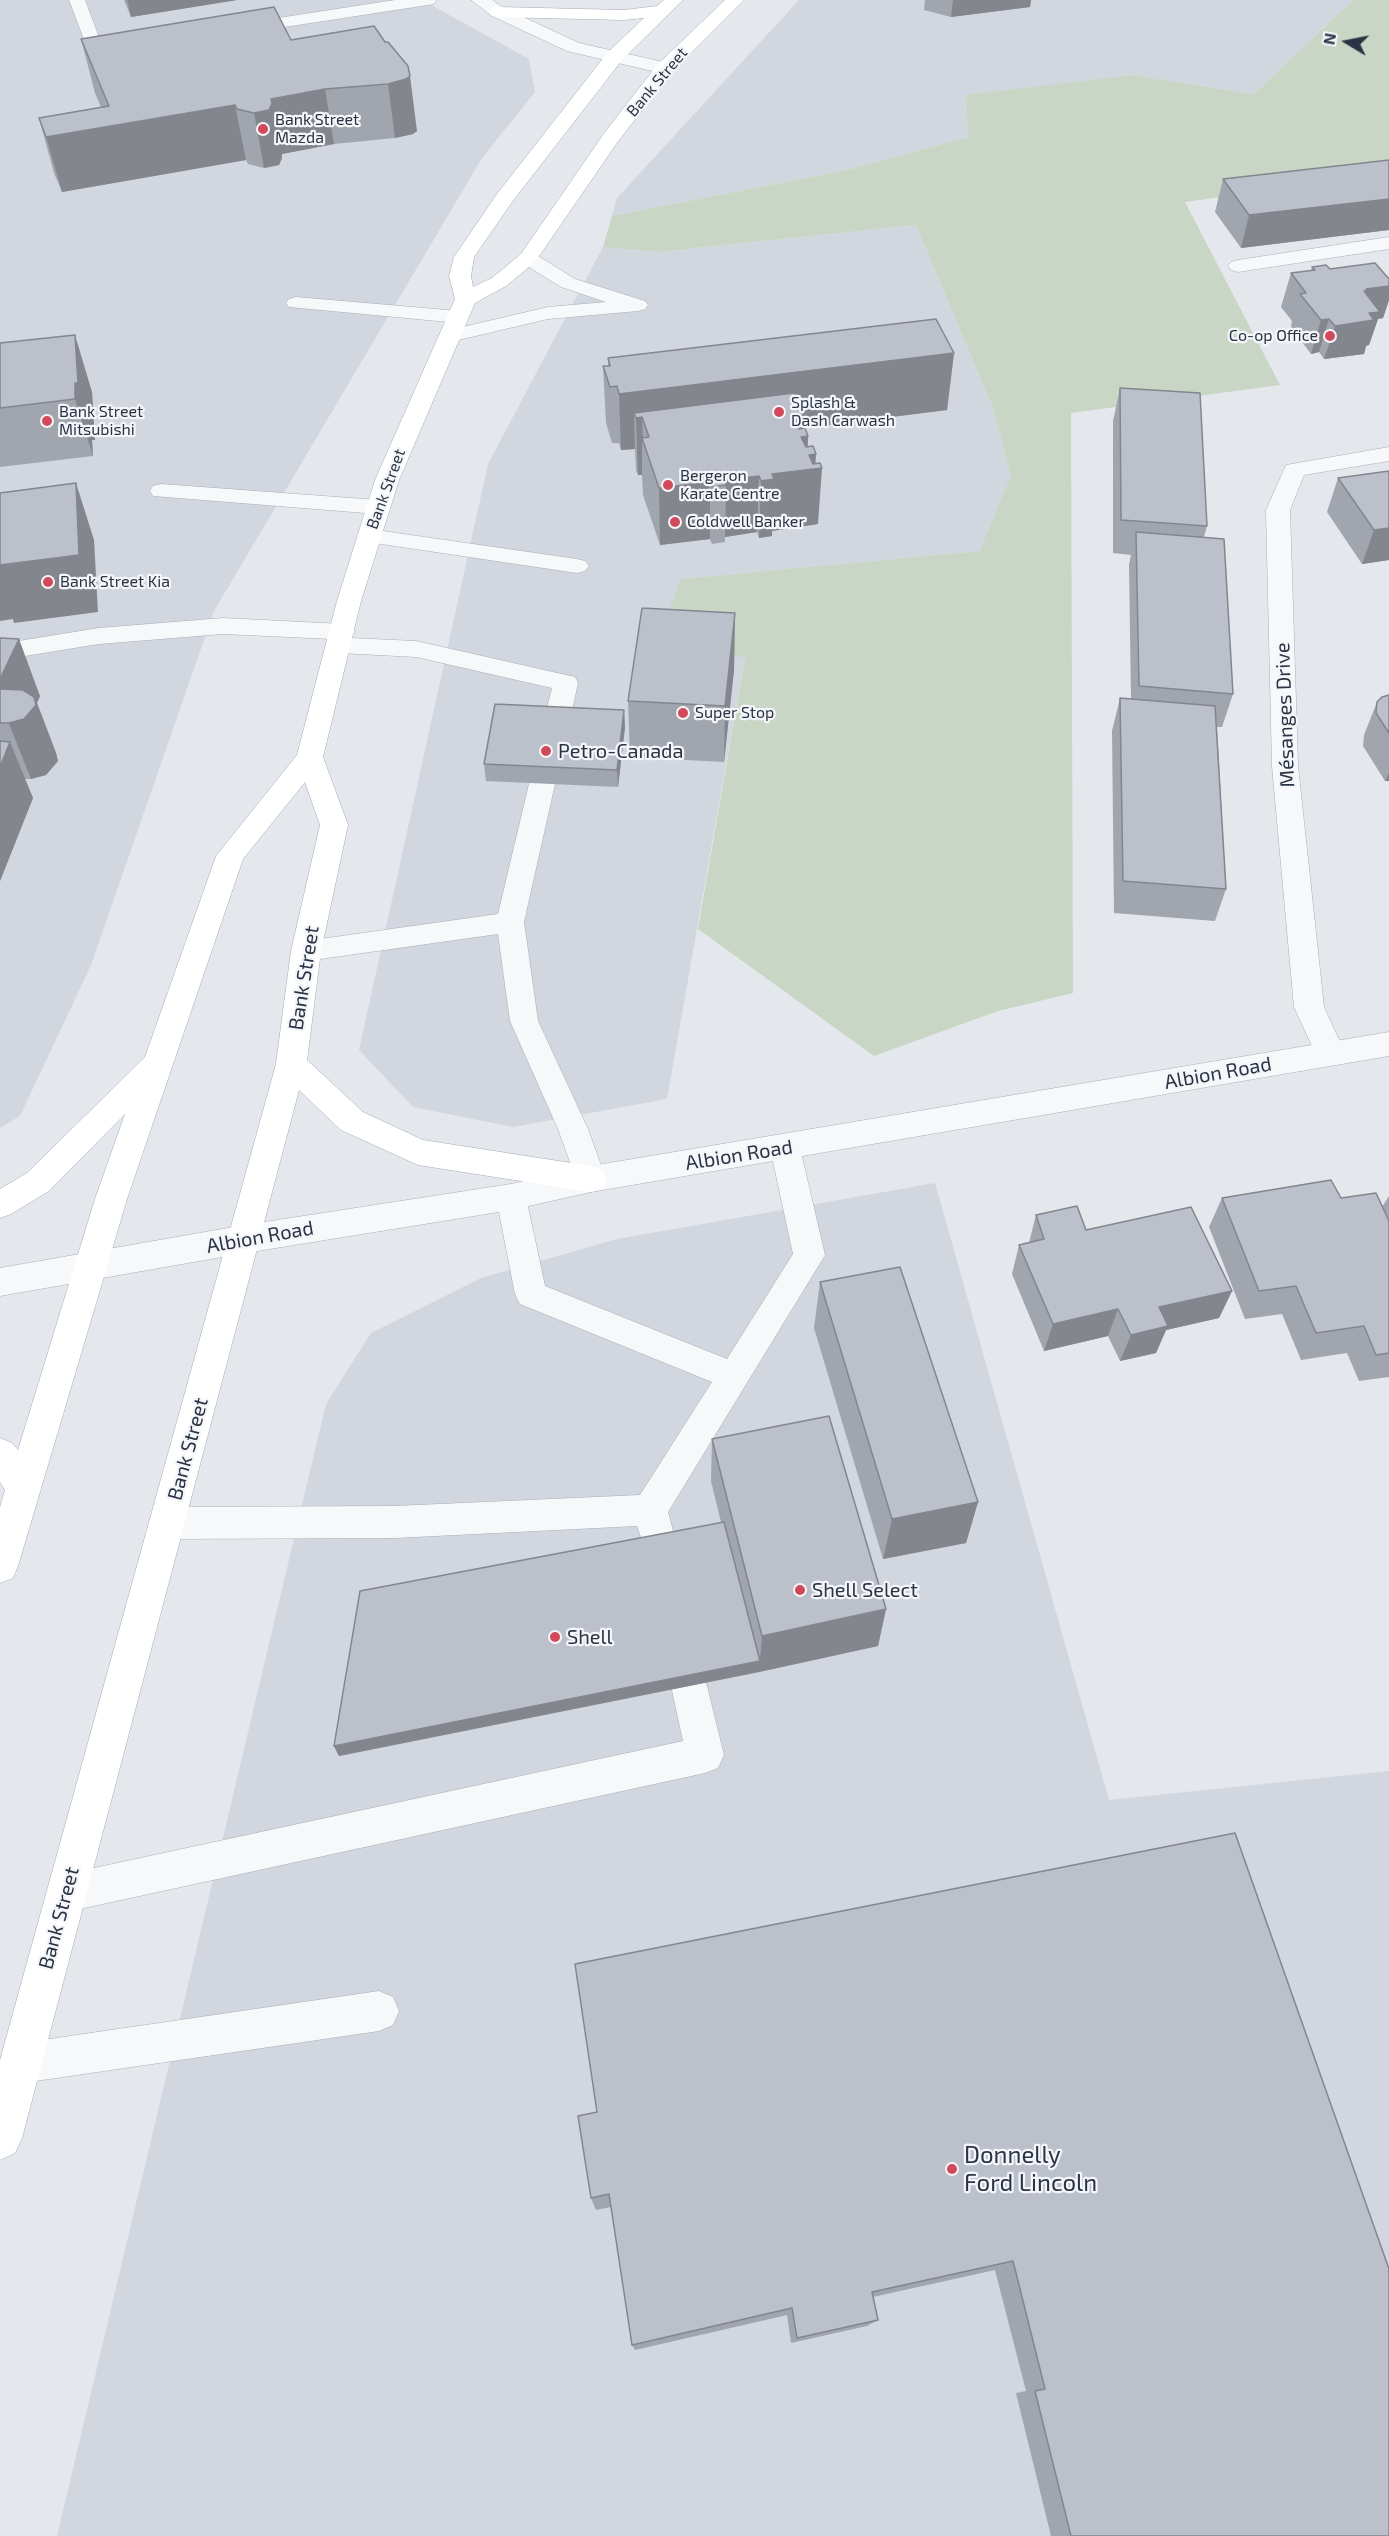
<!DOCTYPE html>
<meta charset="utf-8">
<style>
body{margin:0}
#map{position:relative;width:1389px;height:2536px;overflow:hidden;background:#e4e7ec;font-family:"Exo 2",sans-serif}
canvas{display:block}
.north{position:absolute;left:1317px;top:12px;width:60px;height:60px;-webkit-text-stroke:4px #f4f6f9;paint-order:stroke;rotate:280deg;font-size:16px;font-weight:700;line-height:24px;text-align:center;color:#2b3445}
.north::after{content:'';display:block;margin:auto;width:21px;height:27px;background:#2b3445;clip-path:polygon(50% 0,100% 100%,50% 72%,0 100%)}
</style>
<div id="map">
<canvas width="1389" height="2536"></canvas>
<div class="north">N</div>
</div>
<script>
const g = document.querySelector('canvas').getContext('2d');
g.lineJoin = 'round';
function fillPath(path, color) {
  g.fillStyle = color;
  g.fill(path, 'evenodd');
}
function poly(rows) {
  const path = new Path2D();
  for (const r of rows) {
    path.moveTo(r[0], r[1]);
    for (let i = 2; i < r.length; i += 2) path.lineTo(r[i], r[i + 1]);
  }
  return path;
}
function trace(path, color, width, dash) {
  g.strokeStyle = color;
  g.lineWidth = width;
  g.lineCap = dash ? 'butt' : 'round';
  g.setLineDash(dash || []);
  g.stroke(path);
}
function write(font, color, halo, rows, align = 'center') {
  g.font = font + ' "Exo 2",sans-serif';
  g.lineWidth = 4.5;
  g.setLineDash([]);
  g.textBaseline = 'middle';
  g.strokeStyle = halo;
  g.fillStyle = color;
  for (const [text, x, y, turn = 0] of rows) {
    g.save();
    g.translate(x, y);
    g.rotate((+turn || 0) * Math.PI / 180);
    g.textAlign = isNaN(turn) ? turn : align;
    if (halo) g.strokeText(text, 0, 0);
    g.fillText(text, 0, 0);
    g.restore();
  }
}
const built = poly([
 [0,0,422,0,529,59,535,92,482,158,214,611,91,965,20,1116,0,1128],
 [799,0,1353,0,1254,94,1132,75,966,96,968,137,851,169,612,216,617,198],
 [916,225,992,406,1011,475,981,551,680,579,745,656,667,1099,513,1127,413,1107,359,1050,488,464,603,247,658,252],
 [935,1183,1109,1800,1389,1771,1389,2536,57,2536,326,1404,371,1333,481,1278,617,1239]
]);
const green = poly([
 [1353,0,1389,0,1389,174,1185,202,1280,385,1071,413,1073,993,998,1011,874,1056,698,929,745,657,656,650,680,579,980,551,1011,475,992,406,916,225,658,252,603,247,612,216,851,169,968,137,966,95,1132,75,1254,94]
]);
const service = poly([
 [69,0,85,0,102,45,125,42,131,43,134,47,131,51,96,56,90,55,69,0],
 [395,0,436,0,434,4,428,5,239,34,233,33,230,29,233,25,239,24,395,0],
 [1389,237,1389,249,1238,272,1231,270,1228,266,1231,262,1238,260,1389,237],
 [528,252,535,254,575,279,645,301,648,305,645,309,638,311,548,319,450,342,443,340,440,336,443,332,450,330,548,307,606,302,561,287,521,262,518,258,521,254,528,252],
 [296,297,459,311,466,313,469,317,466,321,459,323,289,307,286,303,289,299,296,297],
 [161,484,378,500,386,502,389,507,386,512,378,514,153,496,150,491,153,486,161,484],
 [369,529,577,559,585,561,589,566,585,571,577,573,361,541,357,536,361,531,369,529],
 [223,618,343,624,352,626,355,632,351,638,416,641,575,677,578,683,569,724,565,730,556,732,547,730,543,724,552,688,416,657,340,653,331,651,328,645,332,639,223,634,99,644,0,660,0,644,99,628,223,618],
 [542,775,551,778,555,784,524,922,538,1021,588,1129,606,1179,602,1188,591,1191,580,1188,576,1179,558,1129,510,1021,498,934,306,961,296,958,292,951,296,944,306,941,498,914,529,784,533,778,542,775],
 [785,1136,796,1139,800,1148,825,1255,668,1512,677,1546,672,1557,660,1562,648,1557,637,1526,395,1538,168,1539,156,1534,151,1523,156,1512,168,1507,395,1506,640,1495,712,1382,520,1304,515,1294,496,1197,500,1188,511,1184,522,1188,526,1197,545,1286,727,1359,793,1254,770,1148,774,1139,785,1136],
 [689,1668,702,1674,707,1686,724,1755,718,1768,705,1773,66,1912,52,1907,47,1893,52,1879,66,1874,683,1741,671,1686,676,1674,689,1668],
 [379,1991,393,1997,399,2011,393,2025,379,2031,22,2083,8,2077,2,2063,8,2049,22,2043,379,1991]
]);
const minor = poly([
 [471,0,492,0,504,8,579,43,672,64,674,68,672,72,665,74,567,51,492,16,471,0],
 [1389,447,1389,461,1304,475,1290,510,1298,766,1324,1007,1345,1053,1341,1061,1330,1065,1319,1061,1294,1007,1272,766,1266,510,1286,465,1389,447]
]);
const tertiary = poly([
 [1389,1032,1389,1056,591,1192,511,1210,245,1253,0,1296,0,1268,245,1225,511,1184,591,1166,1389,1032]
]);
const primary = poly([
 [664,0,683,0,622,60,512,202,474,257,471,276,473,287,492,278,521,254,605,132,658,64,725,0,744,0,672,72,619,140,535,262,506,286,475,303,399,480,361,601,323,757,348,825,321,951,307,1060,363,1112,423,1140,591,1166,602,1170,607,1179,602,1188,591,1192,418,1165,341,1130,299,1090,22,2138,15,2153,0,2160,0,2060,276,1064,291,951,320,825,305,782,243,859,127,1199,18,1566,13,1578,0,1583,0,1507,5,1490,0,1482,0,1438,12,1443,18,1450,95,1199,125,1114,49,1191,11,1214,0,1218,0,1189,27,1173,145,1057,216,856,297,755,337,601,375,480,455,299,449,276,454,257,497,194,608,52,644,18,624,20,498,17,492,16,489,12,492,8,498,7,624,10,657,6,664,0]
]);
const wall = poly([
 [124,0,237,0,131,17],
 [925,0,1031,0,1030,7,951,17,924,10],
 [374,26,417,131,413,134,395,138,334,144,282,154,282,158,279,165,264,168,248,164,246,160,62,192,54,173,39,118,101,107,95,93,81,39,291,40],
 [1389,160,1389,230,1241,248,1215,212,1223,179],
 [1312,267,1389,279,1389,300,1383,318,1378,319,1369,345,1366,346,1364,354,1324,359,1319,352,1311,354,1291,327,1292,321,1281,307,1291,273,1311,271],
 [0,343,92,392,95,440,92,440,93,456,0,467],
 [954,353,947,410,803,428,808,436,808,447,816,454,815,463,818,524,772,531,772,536,759,538,757,532,725,537,725,542,712,544,710,539,660,545,643,495,642,475,638,475,636,470,635,449,621,450,619,443,612,443,606,423,603,366,608,366,608,358],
 [1120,388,1207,526,1204,537,1233,694,1222,727,1217,727,1226,889,1215,921,1114,913,1112,731,1120,698,1131,699,1129,565,1131,555,1113,553,1113,421],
 [1389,471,1389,560,1362,564,1327,512,1338,478],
 [735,613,734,670,724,762,630,757,628,701],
 [0,638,40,696,37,703,56,753,58,761,46,775,31,779,25,779,33,798,0,881],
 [1389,695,1389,781,1385,781,1363,746,1364,735,1377,702],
 [624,710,625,727,618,787,486,781,484,764],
 [1389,1196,1389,1377,1359,1381,1347,1353,1301,1360,1282,1314,1245,1319,1209,1227,1222,1198,1341,1198,1382,1207],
 [1036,1215,1086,1230,1232,1291,1219,1318,1166,1330,1156,1353,1120,1361,1108,1336,1044,1351,1012,1274,1019,1245,1029,1243],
 [820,1282,978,1502,966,1543,883,1559,814,1328],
 [712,1439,886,1609,878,1646,759,1672,339,1756,334,1746,721,1522,711,1481],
 [1235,1833,1389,2536,1051,2536,1016,2393,1026,2391,995,2270,873,2297,878,2320,867,2326,791,2343,787,2315,635,2350,632,2345,611,2207,596,2210,591,2198,597,2112]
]);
const shadedWall = poly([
 [127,0,237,0,131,17],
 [953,0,1031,0,1030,7,951,17],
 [410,76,417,131,413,134,395,138,388,84],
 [325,89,334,144,282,154,282,158,279,165,264,168,254,113,271,99],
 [235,105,246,160,62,192,46,137],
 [1389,199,1389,230,1241,248,1249,215],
 [1389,286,1389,300,1383,318,1378,319,1369,345,1366,346,1364,354,1324,359,1335,326,1366,289],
 [1329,319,1319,352,1311,354,1321,320],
 [75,335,92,392,95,440,92,440,93,456,75,399],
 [954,353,947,410,803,428,803,436,808,436,806,470,809,455,816,454,815,468,822,468,818,524,772,531,772,536,759,538,761,481,772,480,649,437,642,417,643,442,642,438,642,475,638,475,636,418,634,413,635,449,621,450,619,394],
 [759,476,757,532,725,537,726,485,725,480],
 [710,482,710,539,660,545,659,488],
 [76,483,94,540,98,612,14,623,13,619,0,621,0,565],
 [1389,528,1389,560,1362,564,1374,530],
 [735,613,734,670,724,762,725,706],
 [19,639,40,696,37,703,56,753,58,761,46,775,31,779,0,701,0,679],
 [624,710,625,727,618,787,617,770],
 [10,742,33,798,0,881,0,767],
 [1389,773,1389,781,1385,781],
 [1232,1291,1219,1318,1166,1330,1156,1353,1120,1361,1131,1335,1159,1307],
 [1118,1309,1108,1336,1044,1351,1053,1324],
 [978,1502,966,1543,883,1559,892,1519],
 [886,1609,878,1646,759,1672,339,1756,334,1746,760,1661,762,1636]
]);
const building = poly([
 [274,7,291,40,374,26,385,42,388,42,408,66,410,76,406,79,388,84,325,89,271,99,272,103,269,110,254,113,237,109,235,105,46,137,39,118,109,106,81,39,274,7],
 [1389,160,1389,199,1249,215,1223,179,1389,160],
 [1375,263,1389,279,1389,286,1366,289,1368,291,1364,291,1380,312,1369,313,1374,320,1335,326,1329,319,1321,320,1300,294,1306,293,1291,273,1315,270,1312,267,1326,265,1330,269,1375,263],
 [936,319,954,353,619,394,617,386,610,387,603,366,610,366,608,358,936,319],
 [75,335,78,383,75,383,75,399,0,408,0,343,75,335],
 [1120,388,1200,393,1207,526,1121,520,1120,388],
 [794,393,804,415,793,416,799,429,805,428,808,436,801,437,806,447,813,446,816,454,809,455,813,464,820,463,822,468,772,474,774,479,761,481,759,476,725,480,726,485,712,487,710,482,659,488,642,438,649,437,642,417,636,418,634,413,794,393],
 [1389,471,1389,528,1374,530,1338,478,1389,471],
 [76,483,79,555,0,565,0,493,76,483],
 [1136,532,1224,539,1233,694,1139,686,1136,532],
 [642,608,735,613,725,706,628,701,642,608],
 [0,638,19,639,0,679,0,638],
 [0,689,23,690,34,697,36,705,24,719,9,723,0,723,0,689],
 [1389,695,1389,733,1376,713,1377,702,1382,697,1389,695],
 [1120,698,1215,706,1226,889,1123,881,1120,698],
 [495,704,624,710,617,770,484,764,495,704],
 [0,741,10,742,0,767,0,741],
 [1331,1180,1341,1198,1376,1193,1389,1221,1389,1353,1376,1355,1364,1326,1316,1333,1296,1286,1259,1291,1222,1198,1331,1180],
 [1077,1206,1086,1230,1191,1207,1232,1291,1159,1307,1168,1326,1131,1335,1118,1309,1053,1324,1019,1245,1044,1239,1036,1215,1077,1206],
 [900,1267,978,1502,892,1519,820,1282,900,1267],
 [829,1416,886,1609,762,1636,712,1439,829,1416],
 [724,1522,760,1661,334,1746,360,1591,724,1522],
 [1235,1833,1389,2269,1389,2536,1071,2536,1035,2391,1045,2389,1013,2261,872,2292,878,2320,797,2338,792,2308,632,2345,609,2194,591,2198,578,2116,597,2112,575,1964,1235,1833]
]);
const markers = [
 [263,129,6,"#d1495b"],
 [1330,336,6,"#d1495b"],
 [779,412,6,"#d1495b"],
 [47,421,6,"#d1495b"],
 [668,485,6,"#d1495b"],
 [675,522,6,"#d1495b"],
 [48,582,6,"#d1495b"],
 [683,713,6,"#d1495b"],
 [546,751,6,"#d1495b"],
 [800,1590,6,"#d1495b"],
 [555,1637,6,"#d1495b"],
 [952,2169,6,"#d1495b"]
];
const farStreetnames = [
 ["Bank Street",657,82,-50],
 ["Bank Street",386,489,-70]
];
const farPoinames = [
 ["Bank Street",275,120],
 ["Mazda",275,138],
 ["Co-op Office",1318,336,"right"],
 ["Splash &",791,403],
 ["Dash Carwash",791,421],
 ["Bank Street",59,412],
 ["Mitsubishi",59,430],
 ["Bergeron",680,476],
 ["Karate Centre",680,494],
 ["Coldwell Banker",687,522],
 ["Bank Street Kia",60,582],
 ["Super Stop",695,713]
];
const streetNames = [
 ["Mésanges Drive",1285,715,-92],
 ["Bank Street",304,978,-81],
 ["Albion Road",1218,1073,-10],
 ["Albion Road",739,1155,-9],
 ["Albion Road",260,1237,-10],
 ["Bank Street",188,1449,-75],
 ["Bank Street",59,1918,-75]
];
const poiNames = [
 ["Petro-Canada",558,751],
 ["Shell Select",812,1590],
 ["Shell",567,1637]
];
const nearPoinames = [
 ["Donnelly",964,2155],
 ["Ford Lincoln",964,2183]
];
fillPath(built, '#d2d6de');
fillPath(green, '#c9d6c5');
trace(service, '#a9aeb7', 1);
trace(minor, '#a9aeb7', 1);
trace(tertiary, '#a9aeb7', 1);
trace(primary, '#a3abb8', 1);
fillPath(service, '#f7f8fa');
fillPath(minor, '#f7f8fa');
fillPath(tertiary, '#f7f8fa');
fillPath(primary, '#fff');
fillPath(wall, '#a1a5ae');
fillPath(shadedWall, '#83868d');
fillPath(building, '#bbc0ca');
trace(building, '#83868d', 1.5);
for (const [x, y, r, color] of markers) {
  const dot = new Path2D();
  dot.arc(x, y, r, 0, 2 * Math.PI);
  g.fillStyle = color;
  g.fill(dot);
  trace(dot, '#f4f6f9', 2);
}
write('16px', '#2b3445', '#f4f6f9', farStreetnames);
write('16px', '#2b3445', '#f4f6f9', farPoinames, 'left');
write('20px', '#2b3445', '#f4f6f9', streetNames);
write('20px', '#2b3445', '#f4f6f9', poiNames, 'left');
write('24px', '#2b3445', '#f4f6f9', nearPoinames, 'left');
</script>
